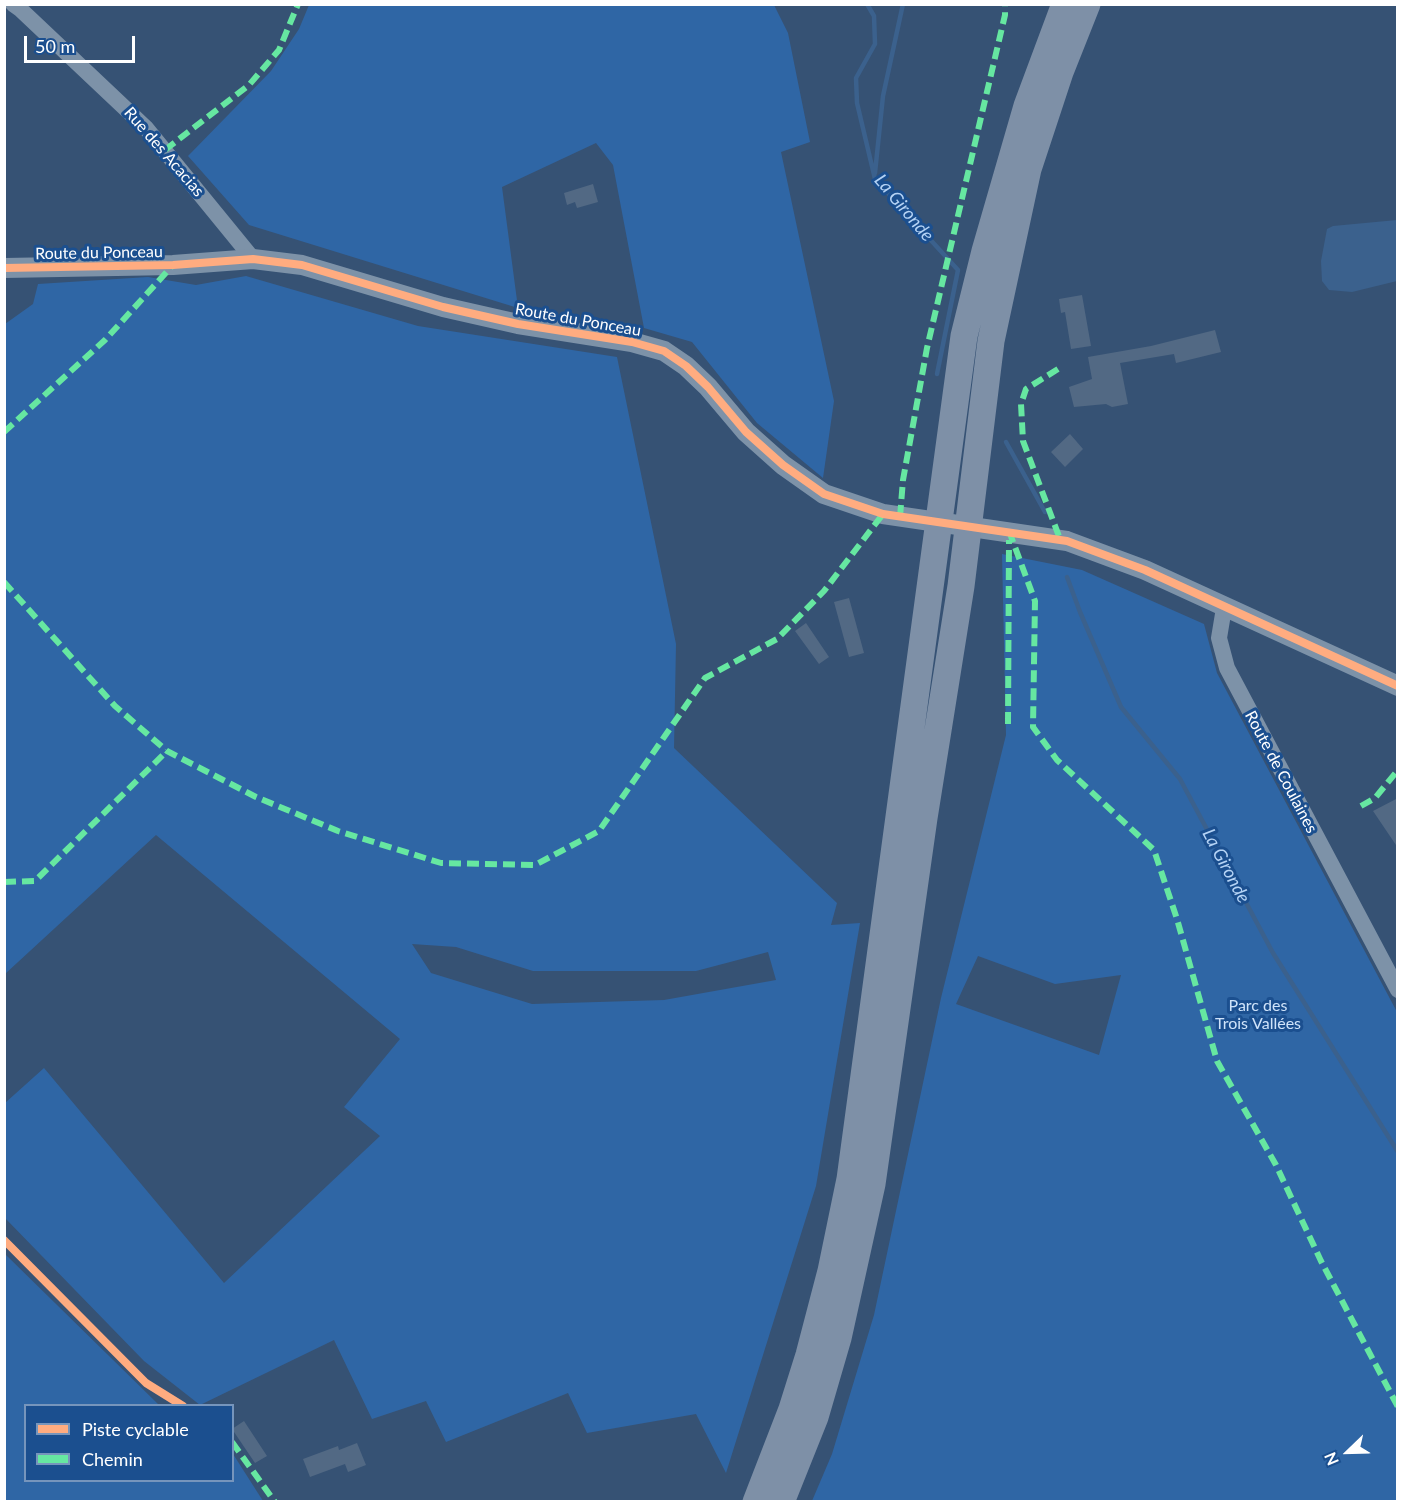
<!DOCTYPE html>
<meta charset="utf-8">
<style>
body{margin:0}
#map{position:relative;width:1402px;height:1506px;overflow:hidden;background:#365274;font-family:Lato,sans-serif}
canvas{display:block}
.frame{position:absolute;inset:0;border:6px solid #fff;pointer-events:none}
.legend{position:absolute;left:24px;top:1404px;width:210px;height:78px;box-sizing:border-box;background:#1b4f8f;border:2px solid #7695bc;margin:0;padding:8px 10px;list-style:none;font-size:18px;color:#fff}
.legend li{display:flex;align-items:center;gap:12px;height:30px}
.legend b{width:30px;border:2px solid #7695bc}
.north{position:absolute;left:1318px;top:1422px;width:60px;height:60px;-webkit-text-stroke:4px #1b4f8f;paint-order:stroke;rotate:247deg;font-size:16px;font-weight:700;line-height:24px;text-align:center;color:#fff}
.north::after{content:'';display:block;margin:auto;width:21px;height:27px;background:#fff;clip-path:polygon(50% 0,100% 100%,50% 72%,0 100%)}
.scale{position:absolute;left:24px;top:36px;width:111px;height:27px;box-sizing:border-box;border:3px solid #fff;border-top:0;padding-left:8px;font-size:18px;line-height:21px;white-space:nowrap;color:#fff;-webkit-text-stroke:4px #1b4f8f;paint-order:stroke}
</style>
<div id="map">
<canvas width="1402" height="1506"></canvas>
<div class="frame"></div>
<ul class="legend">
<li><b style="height:8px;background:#ffac80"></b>Piste cyclable</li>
<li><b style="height:8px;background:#66e7a1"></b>Chemin</li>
</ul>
<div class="north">N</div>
<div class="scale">50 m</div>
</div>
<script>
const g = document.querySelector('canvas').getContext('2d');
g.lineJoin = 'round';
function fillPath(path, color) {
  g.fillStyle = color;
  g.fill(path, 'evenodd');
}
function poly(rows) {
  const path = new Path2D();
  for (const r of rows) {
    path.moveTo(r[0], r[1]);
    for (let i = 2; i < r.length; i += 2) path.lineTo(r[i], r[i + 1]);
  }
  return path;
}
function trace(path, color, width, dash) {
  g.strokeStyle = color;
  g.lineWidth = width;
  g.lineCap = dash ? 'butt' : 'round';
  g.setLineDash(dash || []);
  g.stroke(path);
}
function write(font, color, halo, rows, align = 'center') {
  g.font = font + ' Lato,sans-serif';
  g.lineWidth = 6;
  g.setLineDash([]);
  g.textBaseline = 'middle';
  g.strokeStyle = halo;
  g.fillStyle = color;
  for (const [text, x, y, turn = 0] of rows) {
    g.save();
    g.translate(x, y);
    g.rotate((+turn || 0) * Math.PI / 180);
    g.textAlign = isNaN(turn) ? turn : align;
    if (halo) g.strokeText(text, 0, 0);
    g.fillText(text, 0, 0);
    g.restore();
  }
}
const green = poly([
 [309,5,774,5,788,33,810,142,781,152,834,401,823,478,757,423,692,342,644,328,613,165,596,143,502,187,518,308,249,225,188,156,271,71,299,29],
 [246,276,418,326,617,357,676,644,674,748,837,903,831,925,860,923,816,1186,726,1473,696,1414,587,1433,568,1393,446,1442,426,1401,372,1419,334,1340,200,1405,144,1361,5,1218,5,1103,44,1068,224,1283,380,1136,344,1107,400,1039,156,835,5,974,5,324,33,304,38,284,148,277,196,285],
 [412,944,456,947,533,971,696,971,768,952,776,980,664,1000,532,1004,431,973],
 [1002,554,1082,570,1204,624,1217,673,1397,1012,1397,1501,812,1501,832,1454,874,1315,941,998,1006,735],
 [978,956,1055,984,1121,975,1099,1055,956,1004],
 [4,1253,159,1405,26,1406,26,1480,232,1480,233,1454,263,1501,5,1501]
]);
const water = poly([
 [1397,220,1397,281,1352,292,1329,290,1322,281,1321,261,1327,229,1333,226]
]);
const stream = poly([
 [867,4,874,16,875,44,856,78,857,103,875,179,958,270,937,374],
 [875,173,883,96,903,4],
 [1006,442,1045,512],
 [1067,577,1080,612,1121,707,1180,779,1273,953,1398,1152]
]);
const building = poly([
 [593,184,598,202,577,208,575,202,567,205,564,193],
 [1082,295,1091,346,1071,349,1065,312,1061,313,1059,299],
 [1215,330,1221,352,1176,363,1174,354,1120,363,1128,404,1112,407,1106,404,1074,407,1069,387,1092,379,1088,357,1151,346],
 [1070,434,1083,449,1065,467,1051,452],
 [849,598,864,653,849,657,834,602],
 [806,623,829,657,819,664,795,631],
 [1398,798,1398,848,1373,811],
 [244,1421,267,1456,255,1463,232,1429],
 [357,1443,366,1465,348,1472,345,1464,310,1477,303,1459,338,1446,339,1450]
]);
const minor = poly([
 [13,4,20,9,146,128,253,259],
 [1224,608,1219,638,1227,668,1398,990]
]);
const tertiary = poly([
 [4,268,173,265,253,259,302,265,443,307,518,324,632,342,664,351,686,366,708,387,746,432,783,465,824,494,883,514,1067,541,1145,570,1398,686]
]);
const trunk = poly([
 [756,1502,792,1409,809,1355,831,1271,850,1179,964,336,985,251,1027,106,1065,4],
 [781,1502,815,1417,838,1338,872,1184,924,818,961,586,991,341,1028,169,1060,72,1087,4]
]);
const quiet = poly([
 [165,150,249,85,279,50,298,4],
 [1058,369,1026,389,1021,404,1023,441,1060,539],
 [4,432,105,340,173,265],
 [900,517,903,480,927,348,1005,15,1005,4],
 [1009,531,1035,601,1033,727,1057,760,1154,850,1177,919,1217,1061,1276,1165,1321,1261,1398,1407],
 [4,582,115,706,167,751,256,797,338,831,441,863,535,865,599,831,705,678,777,639,824,591,883,514],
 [1008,724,1009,540],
 [1361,806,1375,798,1398,770],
 [4,882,35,881,167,751],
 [232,1442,275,1502]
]);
const cycleway = poly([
 [4,268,173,265,253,259,302,265,443,307,518,324,632,342,664,351,686,366,708,387,746,432,783,465,824,494,883,514,1067,541,1145,570,1398,686],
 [4,1240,146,1383,183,1406]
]);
const streetNames = [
 ["Rue des Acacias",164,152,49],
 ["Route du Ponceau",99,253,-1],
 ["Route du Ponceau",578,320,10],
 ["Route de Coulaines",1281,772,62]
];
const parkNames = [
 ["Parc des",1258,1006],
 ["Trois Vallées",1258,1024]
];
const waterNames = [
 ["La Gironde",904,208,50],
 ["La Gironde",1226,866,62]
];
fillPath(green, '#2f66a5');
fillPath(water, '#3b618d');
trace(stream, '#3b618d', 4.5);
fillPath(building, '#526984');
trace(minor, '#7d92a8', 16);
trace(tertiary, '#7d92a8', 20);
trace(trunk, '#7e90a7', 27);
trace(quiet, '#66e7a1', 6, [12, 6]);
trace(cycleway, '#ffac80', 8);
write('16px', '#fff', '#1b4f8f', streetNames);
write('16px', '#cfe3fa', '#1b4f8f', parkNames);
write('italic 18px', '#b5d3f5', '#1b4f8f', waterNames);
</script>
